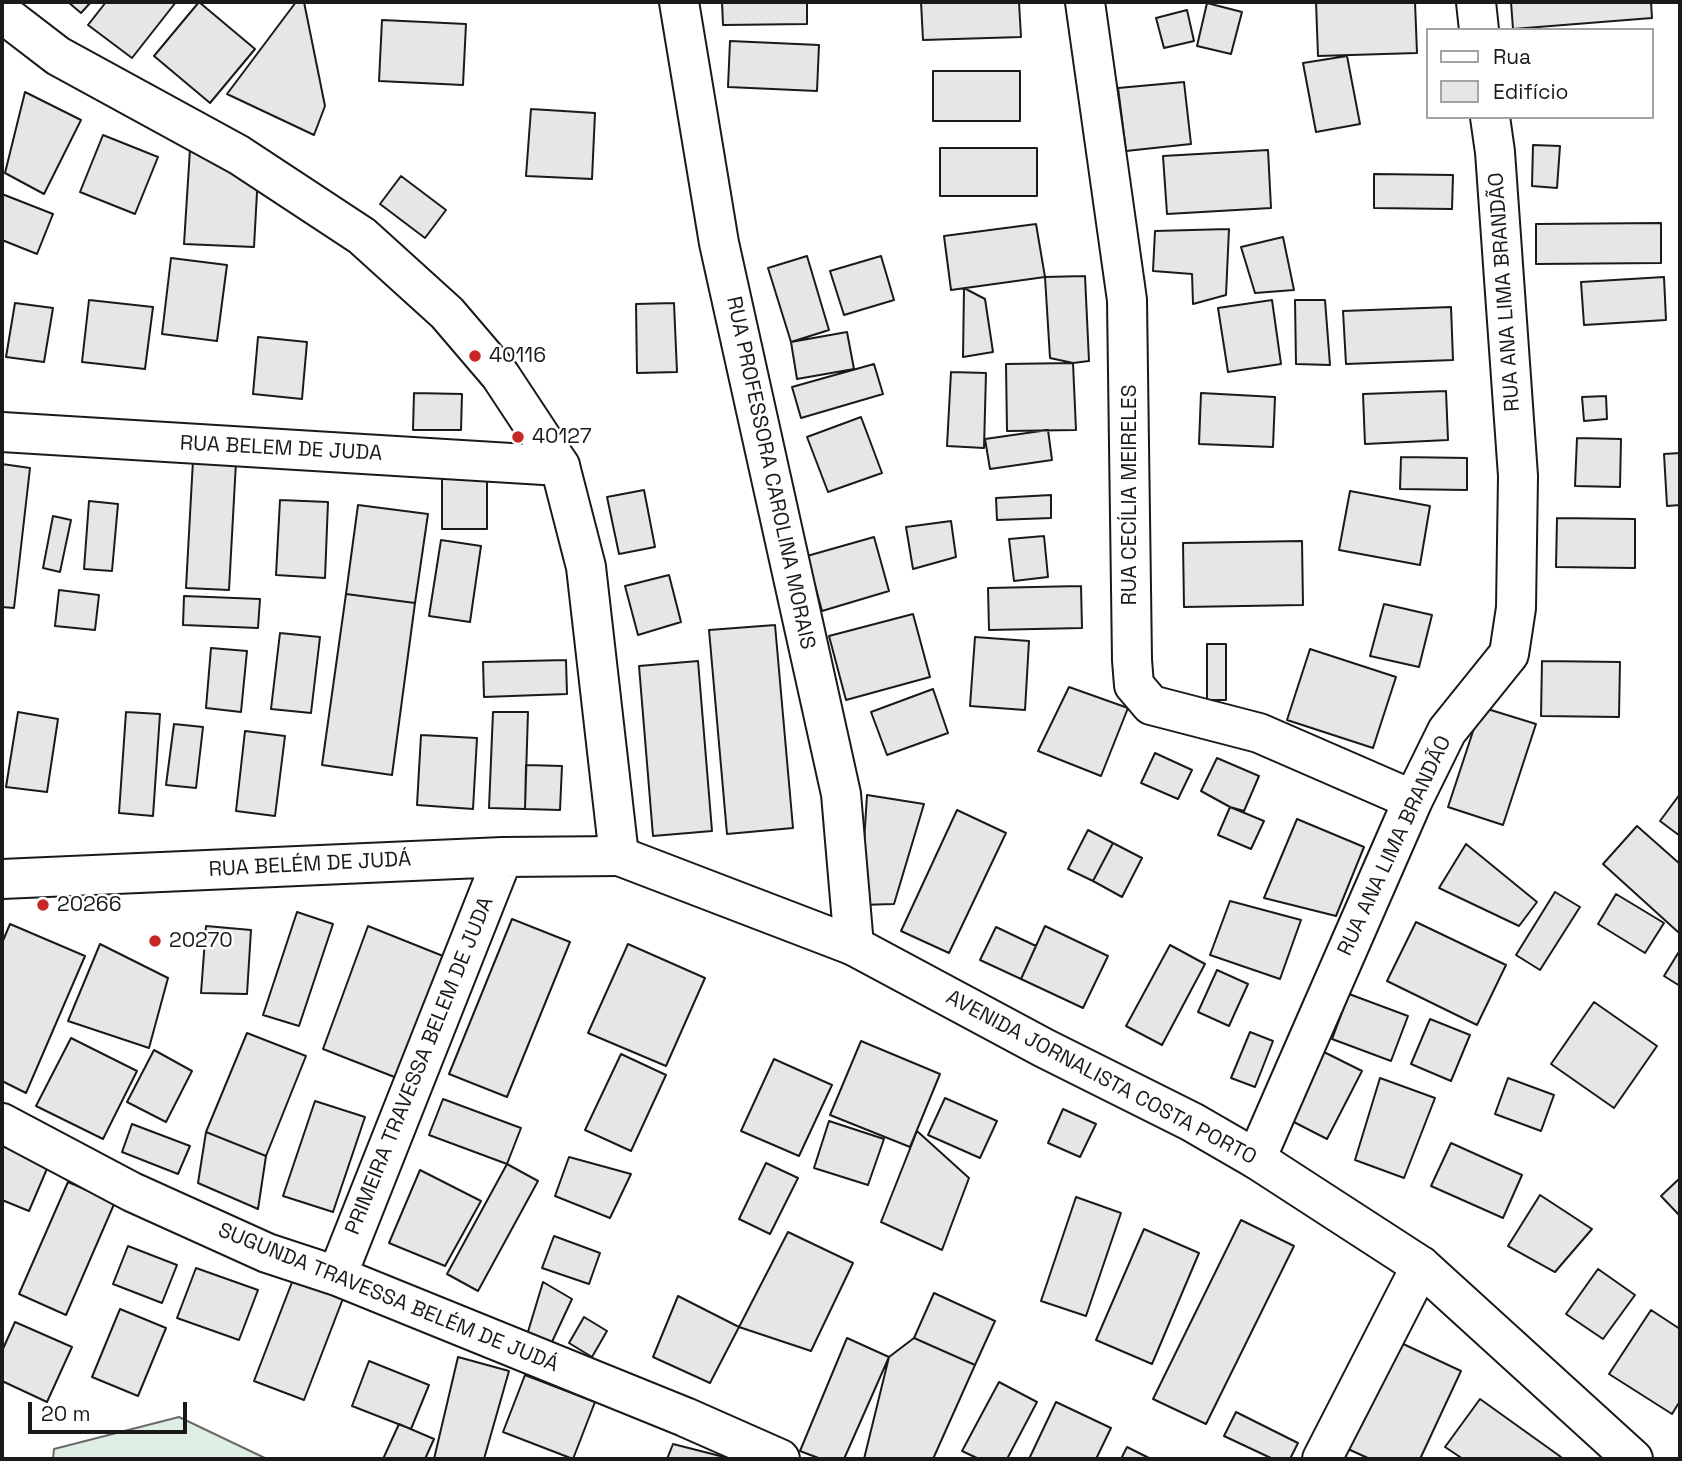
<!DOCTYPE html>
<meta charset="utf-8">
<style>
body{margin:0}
#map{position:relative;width:1682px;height:1461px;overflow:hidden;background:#fff;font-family:"Space Grotesk",sans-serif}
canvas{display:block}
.frame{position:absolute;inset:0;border:4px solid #1a1a1a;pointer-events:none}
.legend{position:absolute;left:1426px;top:28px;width:228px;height:91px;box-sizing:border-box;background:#fff;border:2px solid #a3a3a3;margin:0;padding:9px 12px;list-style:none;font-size:21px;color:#1a1a1a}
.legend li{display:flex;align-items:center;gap:14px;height:35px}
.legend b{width:35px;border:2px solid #a3a3a3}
.scale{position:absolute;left:28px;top:1402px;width:159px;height:32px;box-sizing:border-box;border:4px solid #1a1a1a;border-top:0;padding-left:9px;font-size:21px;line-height:24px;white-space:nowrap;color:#1a1a1a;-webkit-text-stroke:5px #fff;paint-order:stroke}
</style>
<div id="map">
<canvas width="1682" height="1461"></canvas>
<div class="frame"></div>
<ul class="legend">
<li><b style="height:9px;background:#fff"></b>Rua</li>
<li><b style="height:19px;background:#e6e6e6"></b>Edifício</li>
</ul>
<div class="scale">20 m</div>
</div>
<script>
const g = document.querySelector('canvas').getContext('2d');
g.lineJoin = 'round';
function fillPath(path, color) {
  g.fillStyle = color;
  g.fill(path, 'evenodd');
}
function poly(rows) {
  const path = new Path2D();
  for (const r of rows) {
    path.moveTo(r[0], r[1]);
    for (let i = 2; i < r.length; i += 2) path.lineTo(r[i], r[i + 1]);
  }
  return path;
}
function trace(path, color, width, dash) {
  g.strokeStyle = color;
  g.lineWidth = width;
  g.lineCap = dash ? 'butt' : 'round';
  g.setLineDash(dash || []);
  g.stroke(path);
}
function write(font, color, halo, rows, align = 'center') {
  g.font = font + ' "Space Grotesk",sans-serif';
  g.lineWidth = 5;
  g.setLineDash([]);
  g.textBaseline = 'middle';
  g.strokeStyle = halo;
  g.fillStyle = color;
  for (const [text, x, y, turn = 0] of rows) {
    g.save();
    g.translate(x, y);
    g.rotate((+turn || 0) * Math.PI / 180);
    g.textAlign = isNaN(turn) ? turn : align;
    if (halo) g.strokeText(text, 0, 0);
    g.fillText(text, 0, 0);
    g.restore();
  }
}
const green = poly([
 [179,1417,267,1459,53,1459,54,1449,179,1417]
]);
const building = poly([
 [68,2,91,2,81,13,68,2],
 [106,2,176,2,132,58,88,25,106,2],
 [199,2,255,49,210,103,154,56,199,2],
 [296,2,304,2,325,106,314,135,227,94,296,2],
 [722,2,807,2,807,24,723,25,722,2],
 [921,2,1019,2,1021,37,923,40,921,2],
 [1316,2,1415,2,1417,53,1318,56,1316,2],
 [1511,2,1651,2,1652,18,1513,29,1511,2],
 [1207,3,1242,12,1231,54,1197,46,1207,3],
 [1187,10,1194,41,1164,48,1156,18,1187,10],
 [382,20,466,24,463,85,379,81,382,20],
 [730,41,819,45,817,91,728,87,730,41],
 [1347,56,1360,124,1316,132,1303,63,1347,56],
 [933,71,1020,71,1020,121,933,121,933,71],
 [1184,82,1191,144,1126,151,1118,88,1184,82],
 [25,92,81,120,44,194,5,173,25,92],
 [531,109,595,113,592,179,526,176,531,109],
 [103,135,158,157,135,214,80,192,103,135],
 [1533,145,1560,146,1557,188,1532,186,1533,145],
 [940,148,1037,148,1037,196,940,196,940,148],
 [190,149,258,174,254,247,184,244,190,149],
 [1268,150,1271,208,1167,214,1163,156,1268,150],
 [1374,174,1453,175,1452,209,1374,208,1374,174],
 [401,176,446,210,425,238,380,204,401,176],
 [2,194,53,214,37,254,2,240,2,194],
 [1661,223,1661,263,1536,264,1536,224,1661,223],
 [1036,224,1045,277,951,290,944,236,1036,224],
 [1229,229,1226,295,1193,304,1192,274,1153,271,1155,231,1229,229],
 [1283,237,1294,290,1255,293,1241,247,1283,237],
 [807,256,829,330,791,342,768,268,807,256],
 [881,256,894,300,844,315,830,271,881,256],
 [171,258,227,265,217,341,162,334,171,258],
 [1085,276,1089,361,1073,363,1050,358,1045,277,1085,276],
 [1664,277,1666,320,1584,325,1581,282,1664,277],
 [964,288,985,299,993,352,963,357,964,288],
 [89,300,153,307,145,369,82,362,89,300],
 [1272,300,1281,364,1228,372,1218,308,1272,300],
 [1295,300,1325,300,1330,365,1296,364,1295,300],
 [15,303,53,308,44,362,6,357,15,303],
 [674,303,677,372,637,373,636,304,674,303],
 [1451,307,1453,360,1346,364,1343,311,1451,307],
 [847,332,854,369,797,379,791,342,847,332],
 [258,337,307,342,302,399,253,394,258,337],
 [1073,363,1076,430,1007,431,1006,364,1073,363],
 [874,364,883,394,801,418,792,387,874,364],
 [951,372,986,373,984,448,947,446,951,372],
 [1446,391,1448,440,1365,444,1363,394,1446,391],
 [414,393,462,394,461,430,413,430,414,393],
 [1201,393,1275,397,1273,447,1199,444,1201,393],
 [1606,396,1607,419,1584,421,1582,397,1606,396],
 [861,417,882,473,828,492,807,437,861,417],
 [1048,430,1052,460,990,469,985,439,1048,430],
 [1577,438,1621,439,1620,487,1575,486,1577,438],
 [1680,453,1680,505,1667,506,1664,454,1680,453],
 [1401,457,1467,458,1467,490,1400,489,1401,457],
 [193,460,236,462,229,590,186,588,193,460],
 [2,464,30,468,14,608,2,607,2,464],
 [442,475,487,475,487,529,442,529,442,475],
 [644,490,655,547,619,554,607,497,644,490],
 [1350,491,1430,506,1420,565,1339,550,1350,491],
 [1051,495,1051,518,997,520,996,498,1051,495],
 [280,500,328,502,325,578,276,575,280,500],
 [89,501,118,504,112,571,84,569,89,501],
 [358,505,428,514,415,603,346,594,358,505],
 [53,516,71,520,60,572,43,568,53,516],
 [1557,518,1635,519,1635,568,1556,567,1557,518],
 [951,521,956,557,913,569,906,527,951,521],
 [1044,536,1048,577,1014,581,1009,539,1044,536],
 [874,537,889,591,822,611,807,556,874,537],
 [441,540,481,546,470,622,429,616,441,540],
 [1302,541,1303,605,1184,607,1183,543,1302,541],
 [669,575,681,622,638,635,625,586,669,575],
 [1081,586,1082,628,989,630,988,588,1081,586],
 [59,590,99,595,95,630,55,626,59,590],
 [346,594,415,603,392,775,322,765,346,594],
 [184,596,260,599,258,628,183,625,184,596],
 [1384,604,1432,615,1419,667,1370,656,1384,604],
 [913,614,930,677,846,700,829,636,913,614],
 [775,625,793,828,727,834,709,630,775,625],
 [280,633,320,637,311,713,271,709,280,633],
 [975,637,1029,641,1025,710,970,706,975,637],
 [1207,644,1226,644,1226,700,1207,700,1207,644],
 [211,648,247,651,241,712,206,708,211,648],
 [1310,649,1396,677,1373,748,1287,720,1310,649],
 [566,660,567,694,484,697,483,662,566,660],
 [698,661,712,831,653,836,639,666,698,661],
 [1542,661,1620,662,1619,717,1541,716,1542,661],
 [1069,687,1128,708,1101,776,1038,751,1069,687],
 [933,689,948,733,887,755,871,712,933,689],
 [1481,707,1536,724,1503,825,1448,807,1481,707],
 [18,712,58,719,47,792,6,787,18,712],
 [126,712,160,714,153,816,119,813,126,712],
 [493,712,528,712,525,809,489,808,493,712],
 [174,724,203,727,196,788,166,785,174,724],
 [245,731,285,736,275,816,236,811,245,731],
 [421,735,477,738,473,809,417,805,421,735],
 [1155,753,1192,770,1178,799,1141,783,1155,753],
 [1217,758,1259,776,1244,811,1230,807,1201,791,1217,758],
 [526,765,562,766,560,810,525,809,526,765],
 [1680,794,1680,836,1660,821,1680,794],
 [867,795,924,804,894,904,860,905,867,795],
 [1230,807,1264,821,1251,849,1218,835,1230,807],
 [957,810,1006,833,949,953,901,931,957,810],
 [1297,819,1364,847,1336,916,1264,898,1297,819],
 [1637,826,1680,864,1680,929,1678,932,1603,864,1637,826],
 [1088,830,1113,843,1093,881,1068,869,1088,830],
 [1113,843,1142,858,1122,897,1093,881,1113,843],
 [1466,844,1537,902,1519,926,1439,888,1466,844],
 [1555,892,1580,907,1540,970,1516,955,1555,892],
 [1616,894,1664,923,1645,953,1598,924,1616,894],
 [1230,901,1301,920,1280,979,1210,955,1230,901],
 [297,912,333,924,299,1026,263,1015,297,912],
 [512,919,570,942,507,1097,449,1074,512,919],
 [1416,922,1506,965,1477,1025,1387,981,1416,922],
 [10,924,85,956,26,1093,2,1081,2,943,10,924],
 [206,926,251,930,247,994,201,993,206,926],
 [368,926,448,958,397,1078,323,1049,368,926],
 [1045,926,1108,956,1083,1008,1021,979,1045,926],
 [996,927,1036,946,1021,979,980,960,996,927],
 [100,944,168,978,149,1048,68,1021,100,944],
 [628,944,705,978,666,1066,588,1033,628,944],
 [1170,945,1205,964,1162,1045,1126,1026,1170,945],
 [1680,950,1680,986,1664,976,1680,950],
 [1217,970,1248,984,1229,1026,1198,1012,1217,970],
 [1349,994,1408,1016,1391,1061,1332,1039,1349,994],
 [1594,1002,1657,1046,1614,1108,1551,1064,1594,1002],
 [1430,1019,1470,1035,1451,1081,1411,1064,1430,1019],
 [1250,1032,1273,1041,1255,1087,1231,1078,1250,1032],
 [247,1033,306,1056,266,1156,206,1132,247,1033],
 [71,1038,137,1071,103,1139,36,1106,71,1038],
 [861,1041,940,1074,910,1147,830,1115,861,1041],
 [1318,1049,1362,1071,1327,1139,1284,1117,1318,1049],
 [154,1050,192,1071,166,1122,127,1102,154,1050],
 [621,1054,666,1075,631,1151,585,1130,621,1054],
 [774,1059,832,1085,799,1156,741,1131,774,1059],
 [1380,1078,1435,1098,1404,1178,1355,1160,1380,1078],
 [1508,1078,1554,1095,1541,1131,1495,1114,1508,1078],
 [945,1098,997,1121,980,1158,928,1135,945,1098],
 [443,1099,521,1128,507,1164,429,1135,443,1099],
 [315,1101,365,1117,333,1212,283,1196,315,1101],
 [1063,1109,1096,1124,1080,1157,1048,1143,1063,1109],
 [829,1121,884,1139,868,1185,814,1168,829,1121],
 [132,1124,190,1146,178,1174,122,1152,132,1124],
 [917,1131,969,1178,942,1250,881,1222,917,1131],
 [206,1132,266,1156,258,1209,198,1183,206,1132],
 [1451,1143,1522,1175,1503,1218,1431,1186,1451,1143],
 [2,1146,49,1164,29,1211,2,1200,2,1146],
 [569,1157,631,1174,610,1218,555,1196,569,1157],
 [766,1163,798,1178,770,1234,739,1219,766,1163],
 [507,1164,538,1181,478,1291,447,1274,507,1164],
 [420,1170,481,1201,445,1266,389,1243,420,1170],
 [1680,1178,1680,1216,1661,1196,1680,1178],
 [68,1182,115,1202,66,1315,19,1294,68,1182],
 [1540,1195,1592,1229,1555,1272,1508,1246,1540,1195],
 [1076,1197,1121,1213,1086,1316,1041,1301,1076,1197],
 [1241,1220,1294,1246,1206,1424,1153,1399,1241,1220],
 [1144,1229,1199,1253,1152,1364,1096,1340,1144,1229],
 [788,1232,853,1263,811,1351,739,1327,788,1232],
 [554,1236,600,1253,589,1284,542,1268,554,1236],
 [128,1246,177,1265,162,1303,113,1284,128,1246],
 [196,1268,258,1290,239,1340,177,1318,196,1268],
 [1598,1269,1635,1295,1603,1339,1566,1314,1598,1269],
 [294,1277,344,1296,304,1400,254,1381,294,1277],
 [543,1282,572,1299,551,1344,527,1335,543,1282],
 [934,1293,995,1321,975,1365,914,1338,934,1293],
 [678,1296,739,1327,710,1383,653,1357,678,1296],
 [120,1309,166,1328,138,1396,92,1377,120,1309],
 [1651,1310,1680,1329,1680,1401,1672,1414,1609,1374,1651,1310],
 [584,1317,607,1331,592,1357,569,1343,584,1317],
 [15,1322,72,1347,47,1402,2,1381,2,1351,15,1322],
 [847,1338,889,1357,844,1459,821,1459,800,1451,847,1338],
 [914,1338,975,1365,933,1459,864,1459,889,1357,914,1338],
 [1399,1342,1461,1371,1420,1459,1370,1459,1348,1449,1399,1342],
 [458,1357,509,1371,484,1459,434,1459,458,1357],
 [369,1361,429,1385,411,1429,352,1406,369,1361],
 [525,1375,595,1402,573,1459,503,1432,525,1375],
 [999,1382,1037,1402,1007,1459,979,1459,962,1451,999,1382],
 [1480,1399,1561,1457,1559,1459,1463,1459,1445,1447,1480,1399],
 [1056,1402,1111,1428,1096,1459,1029,1459,1056,1402],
 [1236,1412,1298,1443,1290,1459,1273,1459,1224,1436,1236,1412],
 [399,1424,434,1439,425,1459,383,1459,399,1424],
 [673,1444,732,1459,667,1459,673,1444],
 [1127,1447,1151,1459,1121,1459,1127,1447]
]);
const minor = poly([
 [679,2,719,243,841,794,854,946],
 [1085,2,1127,300,1132,660,1134,685,1151,705,1259,733,1413,800],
 [1476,2,1479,30],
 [2,432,560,466],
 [2,879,503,857,619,856],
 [2,1123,132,1192,267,1253,337,1276,685,1417,780,1459],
 [1256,1159,1413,800,1447,731,1509,654,1516,608,1518,476,1495,152,1490,117],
 [337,1276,503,857],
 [1322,1459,1421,1266]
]);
const major = poly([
 [2,13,58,56,239,155,362,236,447,313,500,375,560,466,586,567,619,856,854,946,1044,1048,1192,1122,1256,1159,1421,1266,1633,1459]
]);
const markers = [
 [475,356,7,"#c62828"],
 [518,437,7,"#c62828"],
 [43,905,7,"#c62828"],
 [155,941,7,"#c62828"]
];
const streetNames = [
 ["RUA ANA LIMA BRANDÃO",1505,292,-94],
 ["RUA BELEM DE JUDA",281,449,3],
 ["RUA PROFESSORA CAROLINA MORAIS",770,473,78],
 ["RUA CECÍLIA MEIRELES",1130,495,-90],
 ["RUA ANA LIMA BRANDÃO",1395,846,-65],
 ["RUA BELÉM DE JUDÁ",310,865,-3],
 ["PRIMEIRA TRAVESSA BELEM DE JUDA",420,1066,-68],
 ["AVENIDA JORNALISTA COSTA PORTO",1101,1078,28],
 ["SUGUNDA TRAVESSA BELÉM DE JUDÁ",388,1298,22]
];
const poiNames = [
 ["40116",489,356],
 ["40127",532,437],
 ["20266",57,905],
 ["20270",169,941]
];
fillPath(green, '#e0efe3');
trace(green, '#6a6a6a', 2);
fillPath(building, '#e6e6e6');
trace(building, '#1a1a1a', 2);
trace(minor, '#1a1a1a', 42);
trace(major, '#1a1a1a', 42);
trace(minor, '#fff', 38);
trace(major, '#fff', 38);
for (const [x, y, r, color] of markers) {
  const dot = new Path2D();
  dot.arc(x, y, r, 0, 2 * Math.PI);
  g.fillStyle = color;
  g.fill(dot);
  trace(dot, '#fff', 2.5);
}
write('21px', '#1a1a1a', '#fff', streetNames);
write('21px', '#1a1a1a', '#fff', poiNames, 'left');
</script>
